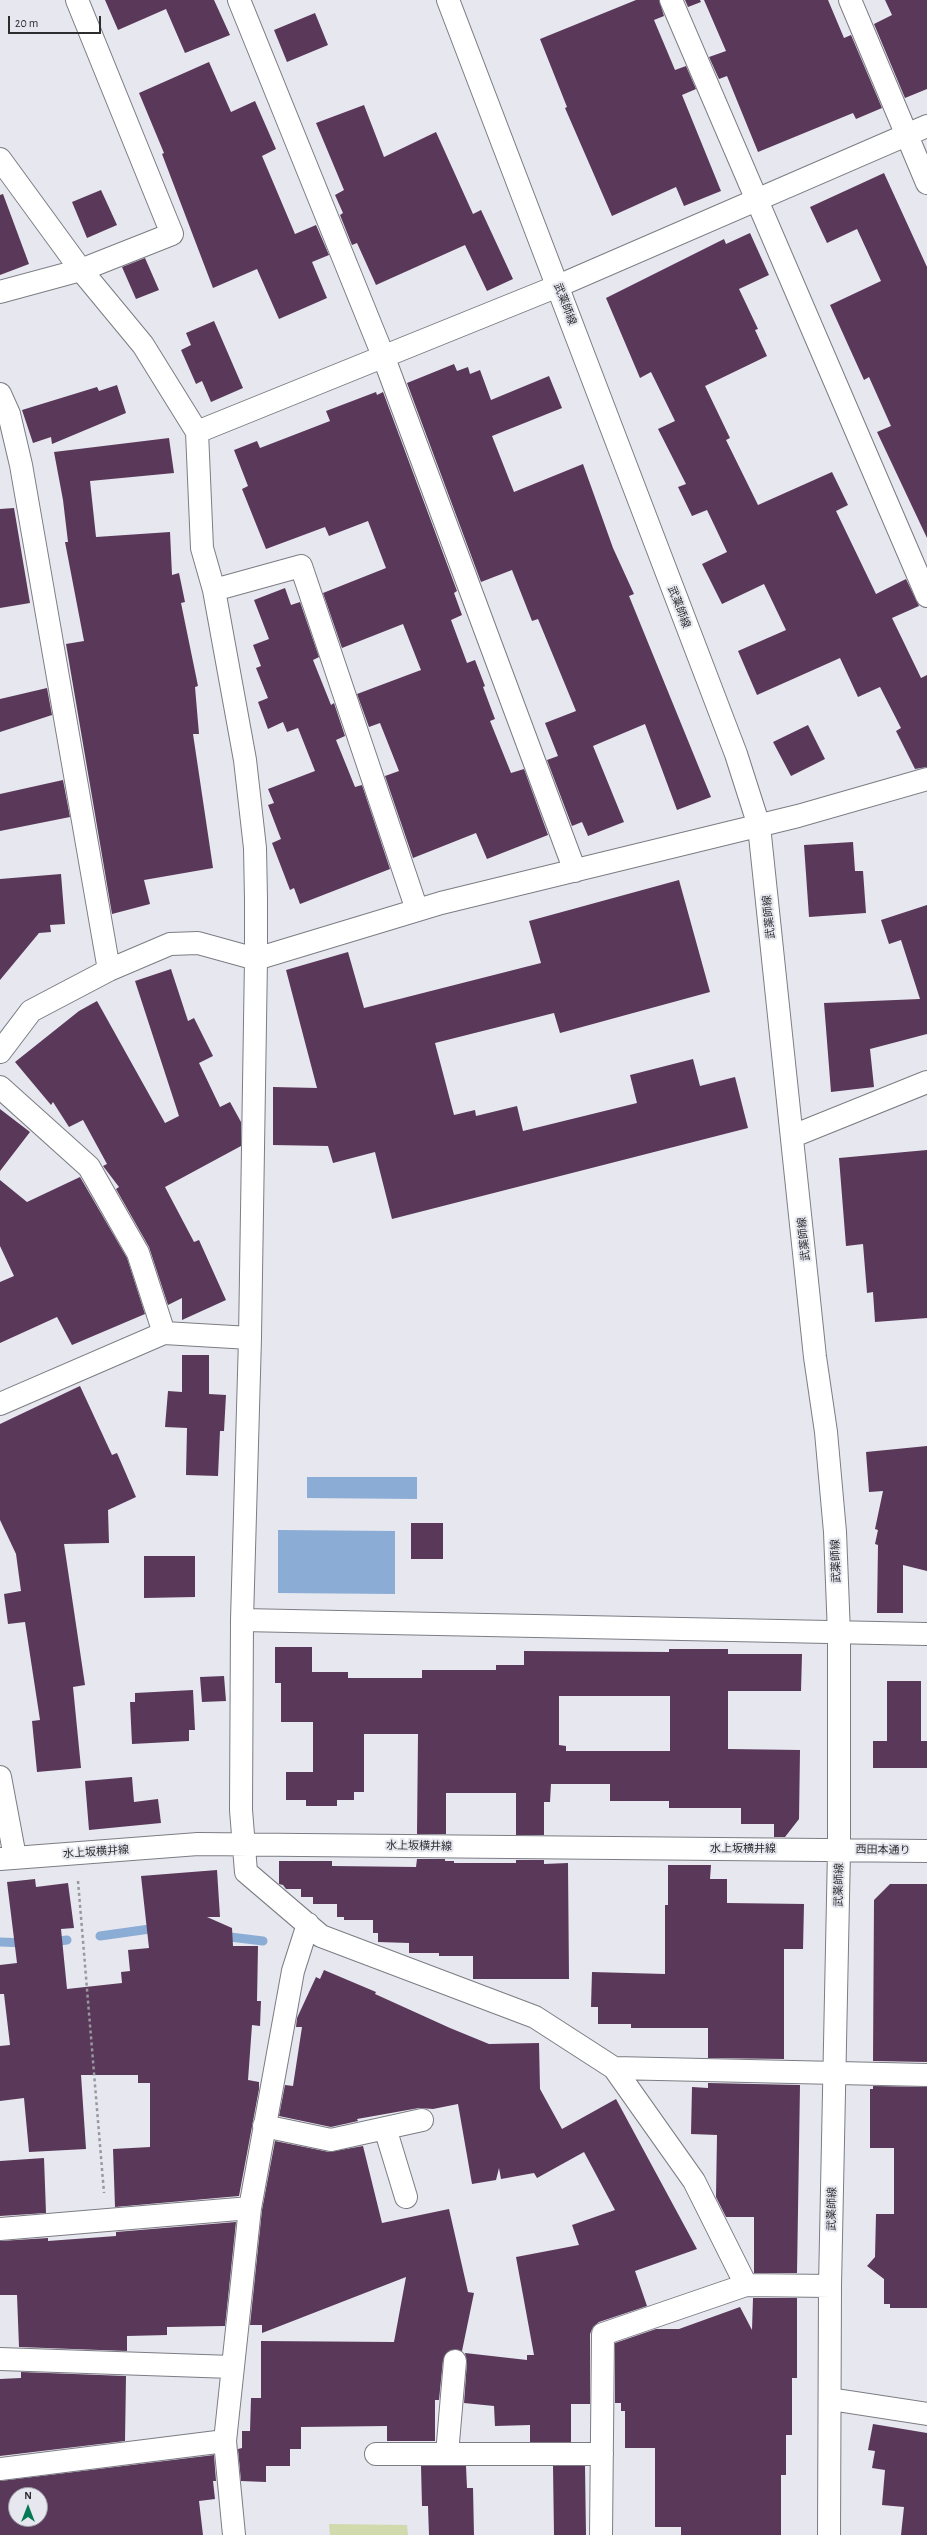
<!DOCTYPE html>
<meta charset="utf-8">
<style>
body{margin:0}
#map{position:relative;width:927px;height:2535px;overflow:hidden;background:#e6e7ef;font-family:"Alegreya Sans",sans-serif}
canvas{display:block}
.north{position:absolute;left:8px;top:2487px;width:40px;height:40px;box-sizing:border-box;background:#e6e7ef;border:1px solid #9c9da3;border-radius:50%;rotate:0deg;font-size:11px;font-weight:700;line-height:16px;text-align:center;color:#2d2d30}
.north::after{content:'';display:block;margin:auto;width:14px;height:18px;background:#067854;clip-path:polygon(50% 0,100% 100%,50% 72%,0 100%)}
.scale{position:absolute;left:8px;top:16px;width:93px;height:18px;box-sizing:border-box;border:2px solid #2d2d30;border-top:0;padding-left:5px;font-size:12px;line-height:14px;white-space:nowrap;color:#2d2d30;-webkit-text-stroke:3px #e6e7ef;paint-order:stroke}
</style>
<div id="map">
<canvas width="927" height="2535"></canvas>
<div class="north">N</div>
<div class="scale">20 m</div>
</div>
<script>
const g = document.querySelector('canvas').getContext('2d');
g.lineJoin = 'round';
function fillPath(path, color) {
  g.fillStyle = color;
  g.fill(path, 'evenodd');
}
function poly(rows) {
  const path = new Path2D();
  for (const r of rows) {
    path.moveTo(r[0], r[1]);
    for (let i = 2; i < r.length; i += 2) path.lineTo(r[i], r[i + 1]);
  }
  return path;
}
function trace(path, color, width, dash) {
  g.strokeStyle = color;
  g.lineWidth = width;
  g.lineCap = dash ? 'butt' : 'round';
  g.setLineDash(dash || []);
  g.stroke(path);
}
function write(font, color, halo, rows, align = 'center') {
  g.font = font + ' "Alegreya Sans","Noto Sans JP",sans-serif';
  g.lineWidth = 4;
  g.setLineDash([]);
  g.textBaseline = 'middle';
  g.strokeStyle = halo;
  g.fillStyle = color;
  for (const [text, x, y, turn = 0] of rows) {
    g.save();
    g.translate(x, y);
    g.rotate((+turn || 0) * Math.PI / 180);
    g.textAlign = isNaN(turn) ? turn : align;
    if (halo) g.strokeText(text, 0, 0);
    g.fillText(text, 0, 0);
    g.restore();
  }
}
const green = poly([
 [329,2524,407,2525,408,2535,330,2535]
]);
const water = poly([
 [307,1477,417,1477,417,1499,307,1498],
 [278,1530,395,1531,395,1594,278,1593]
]);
const stream = poly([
 [100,1936,157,1928],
 [222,1936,263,1941],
 [0,1942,27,1943],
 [51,1942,67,1940]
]);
const building = poly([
 [105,0,214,0,230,35,185,53,166,9,118,30],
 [636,0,659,0,664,16,654,20,675,70,686,66,696,89,682,95,721,191,684,206,676,187,612,216,565,108,567,107,540,39],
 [685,0,700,0,701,2,688,7],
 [704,0,828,0,844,38,851,35,882,108,856,119,853,113,758,152,727,76,719,79,709,57,726,51],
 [885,0,927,0,927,89,905,98,874,24,892,15],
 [315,13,328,45,287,62,274,30],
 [209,62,231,112,255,101,276,149,262,156,295,234,316,225,329,255,312,262,327,298,279,319,257,269,213,288,162,154,164,153,139,93],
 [364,105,384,157,436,132,473,214,481,210,513,279,487,291,465,245,376,285,357,243,352,245,340,215,343,213,335,195,344,190,316,123],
 [884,173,927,267,927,538,877,432,891,426,869,377,864,380,830,305,881,281,857,229,827,243,810,207],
 [101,190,117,225,87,238,72,202],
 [3,194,29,264,0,275,0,195],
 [750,233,769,275,739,289,758,329,755,330,767,356,705,386,730,438,726,440,758,505,832,472,848,505,836,511,876,594,906,579,919,606,892,618,921,678,927,675,927,767,915,769,896,731,901,728,880,687,858,697,840,658,757,695,738,651,786,630,764,584,722,604,702,564,727,552,707,510,692,516,678,487,686,484,658,429,675,421,651,372,640,378,606,298,724,239,726,244],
 [145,258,159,290,136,299,122,267],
 [214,321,243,388,211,402,202,381,196,384,181,350,191,345,186,333],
 [454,364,457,371,468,367,470,374,480,370,491,400,549,376,562,408,492,436,514,492,583,464,613,548,634,594,629,596,711,797,677,810,645,724,593,746,624,822,588,836,582,822,572,826,547,760,558,756,545,723,576,711,538,619,532,621,512,570,481,582,407,383],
 [117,385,126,413,52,444,51,437,33,443,22,410,97,387,99,391],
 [376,392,377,395,383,392,457,591,454,593,462,615,451,620,467,663,475,660,485,686,483,687,495,719,490,721,511,773,524,769,548,835,487,859,476,833,413,858,385,776,399,771,380,723,369,727,357,694,421,670,403,624,342,648,323,593,386,568,368,521,329,536,325,527,266,549,242,489,248,486,234,450,257,441,260,448,330,421,326,411],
 [169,438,174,473,90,481,96,537,170,532,172,575,179,573,185,602,181,603,198,686,195,687,199,734,193,734,213,868,144,880,150,904,112,914,66,644,84,641,65,542,68,542,63,500,54,452],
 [14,508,30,603,0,608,0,509],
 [285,588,291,605,300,602,319,657,313,660,331,705,334,703,345,736,336,740,355,787,362,785,390,869,300,904,294,888,290,890,272,843,281,839,268,805,274,803,268,789,315,771,298,728,287,732,283,722,268,729,258,702,268,698,256,668,261,666,253,645,269,639,254,600],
 [47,688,52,715,0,732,0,699],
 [808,725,825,759,791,776,773,742],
 [63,780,70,817,0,831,0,794],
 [853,842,855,871,863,871,866,913,809,917,804,845],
 [61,874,65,924,50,925,51,932,39,933,0,980,0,879],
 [679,880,710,992,560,1033,554,1013,435,1043,454,1115,475,1110,476,1116,517,1106,523,1131,637,1103,630,1075,693,1059,700,1086,735,1077,748,1128,392,1219,375,1152,333,1163,328,1146,273,1145,273,1087,317,1088,286,970,348,952,364,1008,541,963,529,921],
 [927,905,927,1034,870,1049,874,1087,831,1092,824,1003,920,999,901,940,889,944,881,920],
 [171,969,188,1021,194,1018,213,1056,199,1063,220,1107,230,1102,241,1122,241,1146,165,1187,194,1242,199,1240,226,1300,182,1320,182,1298,168,1305,149,1247,116,1189,119,1187,103,1166,107,1164,83,1120,69,1127,53,1102,51,1105,15,1062,79,1011,97,1001,165,1123,179,1116,135,981],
 [0,1109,30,1132,0,1171],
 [927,1150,927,1318,875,1322,873,1292,867,1293,863,1244,846,1246,839,1158],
 [80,1177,127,1258,145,1314,72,1345,57,1317,0,1343,0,1282,14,1276,0,1246,0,1180,27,1202],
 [182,1355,209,1355,209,1394,226,1395,224,1431,220,1431,218,1476,186,1475,187,1428,165,1427,168,1391,182,1392],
 [80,1386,112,1455,117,1453,136,1497,108,1510,109,1543,64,1544,85,1685,73,1687,81,1768,37,1772,32,1721,40,1720,25,1622,8,1624,4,1594,21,1591,16,1554,0,1520,0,1424],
 [927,1446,927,1571,903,1565,903,1613,877,1613,878,1545,875,1544,878,1530,875,1529,883,1491,869,1492,866,1452],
 [411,1523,443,1523,443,1559,411,1559],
 [144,1556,195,1556,195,1597,144,1598],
 [275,1647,312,1647,312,1672,348,1672,348,1678,422,1678,422,1670,496,1670,496,1665,524,1665,524,1651,669,1652,669,1649,728,1649,728,1654,802,1654,801,1691,728,1691,728,1749,800,1750,799,1819,785,1837,774,1837,774,1824,741,1824,741,1808,669,1808,669,1801,610,1801,610,1784,551,1784,550,1802,544,1802,544,1835,516,1835,516,1793,446,1793,446,1834,417,1834,418,1734,364,1734,364,1792,354,1792,354,1800,337,1800,337,1806,306,1806,306,1800,286,1800,286,1772,313,1772,313,1722,281,1722,281,1683,275,1683],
 [559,1696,670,1696,670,1751,566,1751,566,1746,559,1745],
 [224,1676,226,1701,202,1702,200,1677],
 [887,1681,921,1681,921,1741,927,1741,927,1768,873,1768,873,1741,887,1741],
 [193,1690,195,1730,189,1730,189,1741,132,1744,130,1702,135,1702,135,1693],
 [132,1777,134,1802,158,1799,161,1823,89,1830,85,1781],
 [417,1859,445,1859,445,1861,454,1861,454,1863,516,1863,516,1860,544,1860,544,1864,568,1863,569,1979,473,1979,473,1956,439,1956,439,1953,409,1953,409,1943,378,1942,378,1933,373,1933,373,1920,344,1920,344,1917,337,1917,337,1904,313,1904,313,1897,301,1897,301,1889,286,1889,283,1885,279,1884,279,1861,332,1861,332,1866,416,1867],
 [668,1865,711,1865,710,1879,727,1879,727,1903,804,1904,803,1949,784,1949,784,2059,708,2058,708,2028,631,2028,631,2024,598,2024,598,2007,591,2007,592,1972,665,1974,665,1905,668,1905],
 [217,1870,220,1917,207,1917,232,1928,233,1946,258,1946,257,2001,261,2001,260,2026,252,2025,248,2080,259,2082,259,2089,239,2196,115,2207,113,2149,150,2147,150,2083,138,2083,138,2075,81,2075,86,2149,29,2152,24,2098,0,2101,0,2046,10,2045,4,1994,0,1994,0,1965,17,1963,7,1882,35,1879,36,1887,68,1883,74,1928,61,1929,67,1989,122,1983,121,1972,130,1971,128,1950,149,1948,141,1876],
 [890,1884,927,1884,927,2062,873,2061,874,1900],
 [324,1970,376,1992,375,1994,450,2028,489,2044,539,2043,540,2089,562,2129,616,2099,697,2249,635,2271,647,2306,599,2322,593,2327,590,2334,590,2404,571,2404,571,2442,530,2442,530,2425,495,2426,494,2406,464,2403,467,2362,465,2353,527,2360,527,2355,534,2355,516,2257,579,2245,572,2225,615,2210,584,2152,537,2178,534,2173,501,2179,499,2168,496,2180,472,2184,458,2104,433,2109,419,2108,357,2119,358,2121,331,2127,279,2116,285,2085,293,2086,302,2027,296,2027,297,2018,316,1977,320,1979],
 [708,2083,800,2085,797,2273,754,2273,754,2217,726,2217,716,2197,717,2135,691,2134,692,2087,708,2088],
 [873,2086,927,2087,927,2308,890,2308,890,2304,884,2304,884,2279,867,2266,875,2257,876,2214,894,2214,894,2148,870,2148,870,2089,873,2089],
 [275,2141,329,2152,363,2146,382,2223,449,2209,468,2292,474,2293,462,2351,450,2350,443,2360,439,2400,435,2400,435,2441,387,2441,387,2426,301,2427,301,2449,290,2449,290,2466,266,2466,266,2482,241,2481,238,2449,242,2448,242,2431,250,2431,251,2398,261,2398,261,2341,394,2342,406,2277,262,2333,262,2325,250,2325,262,2210],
 [44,2158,46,2213,0,2216,0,2161],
 [236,2222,225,2326,167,2327,167,2335,127,2336,127,2351,19,2347,17,2295,0,2295,0,2241,48,2238,48,2241,116,2236,116,2232],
 [753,2298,797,2298,797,2378,792,2378,792,2435,786,2435,786,2475,781,2475,781,2535,681,2535,681,2527,655,2527,655,2448,625,2448,625,2411,621,2411,621,2403,615,2403,615,2343,656,2329,679,2329,740,2307,752,2330],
 [21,2372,126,2376,125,2441,0,2456,0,2379,21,2378],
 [873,2424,927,2433,927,2535,901,2535,904,2507,882,2505,885,2470,872,2468,875,2451,868,2450],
 [214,2455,216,2481,213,2481,215,2499,199,2501,203,2535,0,2535,0,2481],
 [16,2495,40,2495,40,2519,16,2519],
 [421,2466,466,2466,467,2488,473,2488,474,2535,429,2535,428,2506,422,2506],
 [553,2466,585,2466,586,2535,554,2535]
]);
const path = poly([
 [78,1881,104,2193]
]);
const minor = poly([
 [239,0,384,358,575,871],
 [448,0,736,754,759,826,815,1357,826,1432,835,1532,839,1634,839,1850,830,2286,829,2535],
 [671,0,927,596],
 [850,0,927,183],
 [0,159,81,270,143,345,197,432,202,548,214,590,245,760,255,848,256,899,256,959,198,943,170,944,109,970,31,1011,0,1052],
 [0,292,81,270,172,234,77,0],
 [0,394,9,414,21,465,109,970],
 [197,432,558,286,927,126],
 [214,590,301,566,417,910],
 [0,1087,89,1167,138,1253,164,1333],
 [793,1136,927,1082],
 [0,1404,164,1333,250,1338],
 [242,1620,927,1634],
 [0,1777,15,1857],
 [0,1859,198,1844,927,1851],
 [614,2068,927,2075],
 [264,2126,331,2140,422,2120],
 [385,2128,406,2197],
 [0,2229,250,2208],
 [746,2285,694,2181,614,2068,535,2017,321,1936,246,1872,241,1810,242,1620,250,1338,256,959,441,903,798,816,927,779],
 [0,2359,232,2367],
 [830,2399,927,2414],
 [376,2454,602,2454],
 [447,2454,455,2361],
 [0,2469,225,2441],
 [234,2535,225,2441,250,2208,293,1971,308,1924],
 [601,2535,603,2334,746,2285,830,2286]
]);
const streetNames = [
 ["武薬師線",565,304,69],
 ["武薬師線",679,607,69],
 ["武薬師線",769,917,-96],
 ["武薬師線",804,1239,-96],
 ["武薬師線",836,1561,-92],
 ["水上坂横井線",419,1846,1],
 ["水上坂横井線",743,1849],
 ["西田本通り",883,1850,1],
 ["水上坂横井線",96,1852,-4],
 ["武薬師線",839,1885,-89],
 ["武薬師線",832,2209,-89]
];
fillPath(green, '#d0daad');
fillPath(water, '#8bacd4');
trace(stream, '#8bacd4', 9);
fillPath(building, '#5a3859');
trace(minor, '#7b7d83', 24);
trace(path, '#98999f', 2.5, [3, 3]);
trace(minor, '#fff', 22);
write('11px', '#2d2d30', '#e6e7ef', streetNames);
</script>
